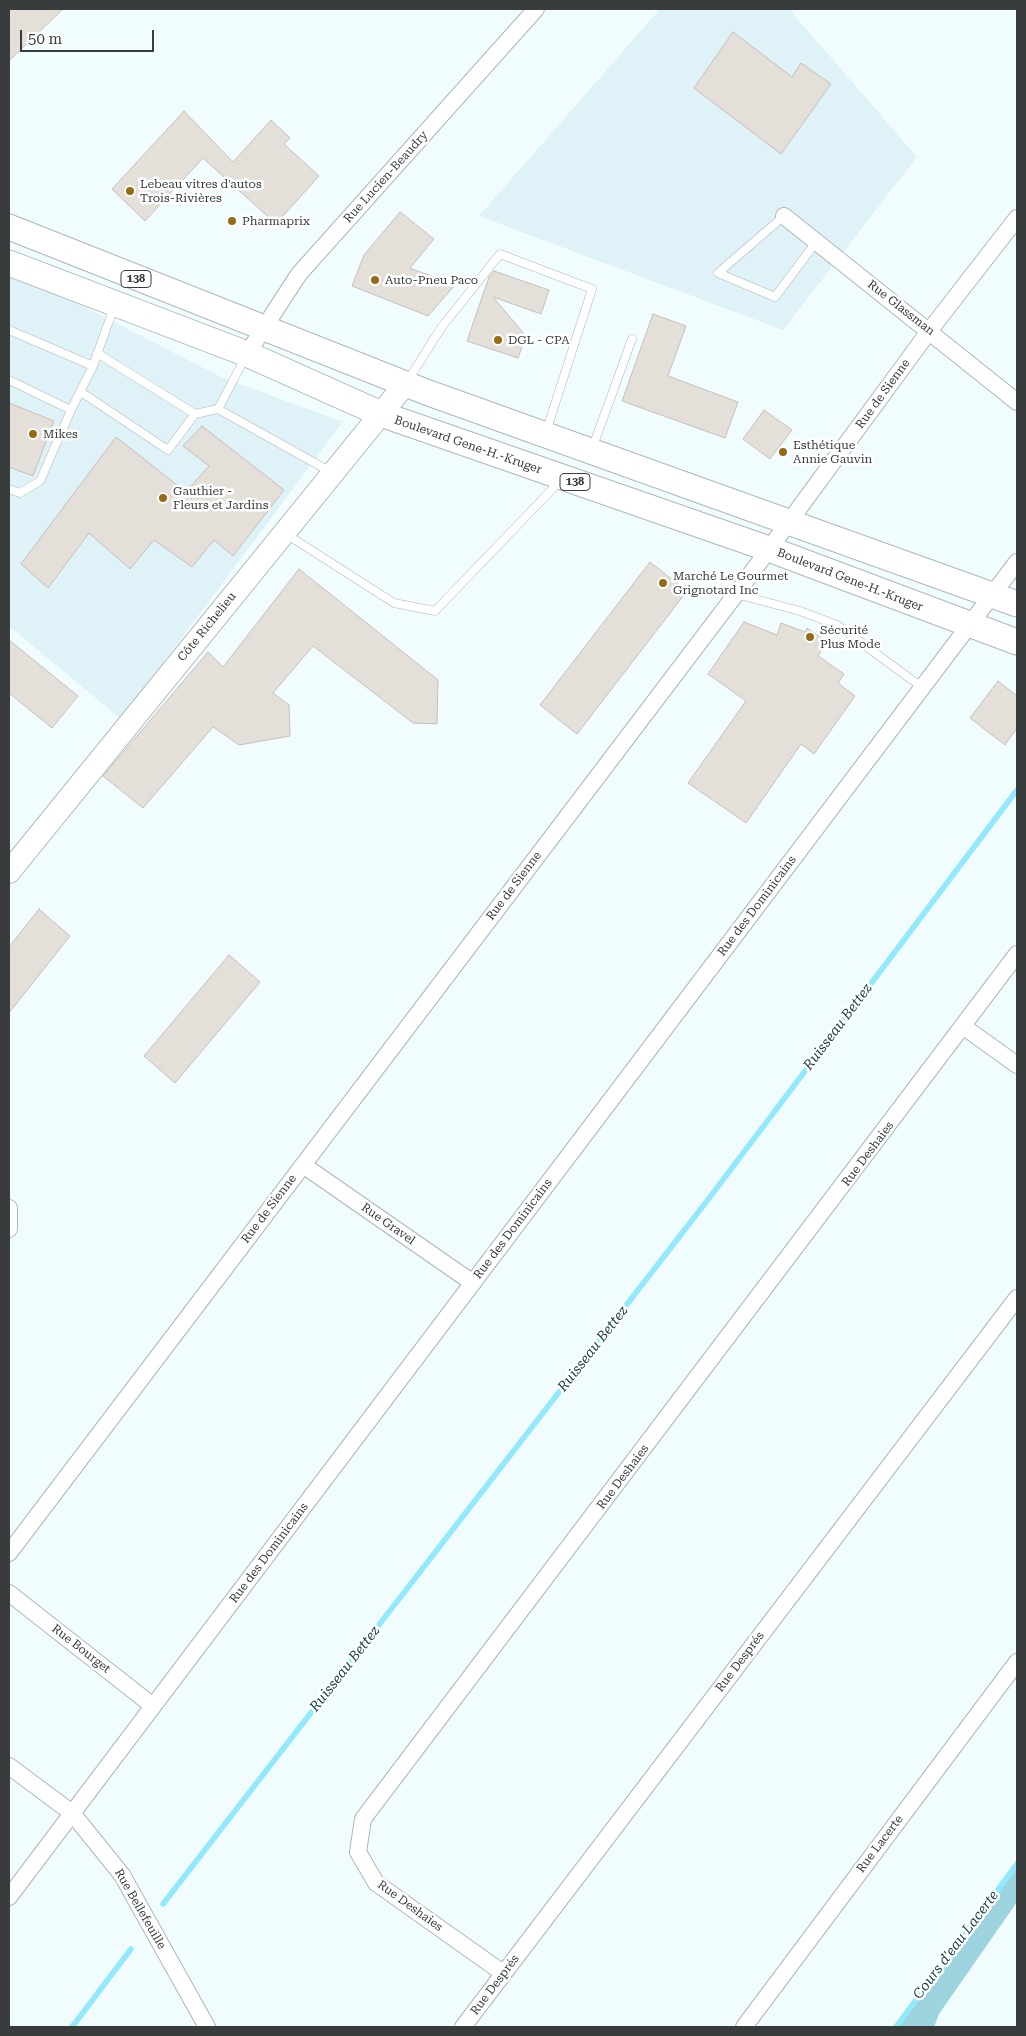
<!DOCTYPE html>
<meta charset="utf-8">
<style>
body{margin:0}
#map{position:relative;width:1026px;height:2036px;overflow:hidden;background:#f1fcfe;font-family:"Roboto Serif",serif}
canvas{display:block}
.frame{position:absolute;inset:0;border:10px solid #383c3d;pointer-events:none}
.scale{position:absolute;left:20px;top:30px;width:134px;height:22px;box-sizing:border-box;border:2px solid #383c3d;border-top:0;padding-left:6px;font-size:15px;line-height:18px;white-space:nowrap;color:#383c3d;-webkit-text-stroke:4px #fff;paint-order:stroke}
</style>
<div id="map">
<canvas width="1026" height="2036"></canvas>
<div class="frame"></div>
<div class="scale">50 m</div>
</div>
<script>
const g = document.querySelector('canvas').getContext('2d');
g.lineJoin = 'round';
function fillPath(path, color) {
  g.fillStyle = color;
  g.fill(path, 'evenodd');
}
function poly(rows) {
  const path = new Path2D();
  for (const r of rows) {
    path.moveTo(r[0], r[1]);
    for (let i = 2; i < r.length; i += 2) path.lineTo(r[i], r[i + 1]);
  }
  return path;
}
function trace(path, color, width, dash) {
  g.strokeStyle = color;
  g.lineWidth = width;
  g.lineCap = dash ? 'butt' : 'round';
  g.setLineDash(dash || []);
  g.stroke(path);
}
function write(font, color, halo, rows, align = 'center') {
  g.font = font + ' "Roboto Serif",serif';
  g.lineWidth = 5;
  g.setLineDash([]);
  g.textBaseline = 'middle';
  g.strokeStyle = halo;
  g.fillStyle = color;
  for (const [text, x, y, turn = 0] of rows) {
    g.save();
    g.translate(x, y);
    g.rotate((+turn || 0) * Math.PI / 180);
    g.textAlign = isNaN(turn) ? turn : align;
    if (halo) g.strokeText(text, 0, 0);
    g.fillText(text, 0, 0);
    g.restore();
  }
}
const built = poly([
 [660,9,789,9,917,157,783,330,479,216],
 [9,271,50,289,221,377,343,422,121,719,9,626]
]);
const green = poly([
 [1017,1865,1017,1902,939,2014,934,2027,895,2027]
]);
const stream = poly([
 [163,1904,710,1197,1017,790],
 [72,2027,131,1949],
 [896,2027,1017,1864]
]);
const building = poly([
 [9,9,63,9,9,61,9,9],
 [733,32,792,77,801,63,831,84,781,154,694,88,733,32],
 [184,111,233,162,271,120,290,138,284,144,319,176,276,224,203,158,145,221,112,189,184,111],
 [400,212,434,239,410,268,455,285,428,316,352,286,364,255,400,212],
 [494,271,549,290,541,314,493,297,526,336,518,358,467,341,489,277,494,271],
 [653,314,686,326,668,376,738,402,725,438,622,401,653,314],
 [9,403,54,421,33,476,9,467,9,403],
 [764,410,792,430,770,459,743,439,764,410],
 [202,426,284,490,233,556,214,540,192,567,154,540,130,569,89,533,48,588,21,564,116,437,186,492,209,466,183,446,202,426],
 [650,562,687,591,577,734,540,705,650,562],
 [299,569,438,680,437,724,413,723,313,646,273,693,289,705,290,736,239,745,213,727,143,808,103,776,208,652,223,667,299,569],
 [744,622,777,635,781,623,805,632,807,628,827,642,818,656,844,674,838,683,855,696,814,754,801,744,746,823,688,783,746,701,708,674,744,622],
 [9,640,78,696,52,728,9,693,9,640],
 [998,681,1017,696,1017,728,1005,745,970,718,998,681],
 [39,909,70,936,9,1013,9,947,39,909],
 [229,955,260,982,175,1083,144,1056,229,955]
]);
const lane = poly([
 [784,216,718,273,775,297,817,241],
 [9,330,93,366],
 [9,380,71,410,93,366,114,307],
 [407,382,441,328,500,254,592,289,546,432],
 [81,392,168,450,195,414,97,353],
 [218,409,245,358],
 [195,414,218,409,331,472],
 [592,449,632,339],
 [9,489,20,493,40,481,71,410],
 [286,534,394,603,435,611,560,481],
 [736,594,800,611,837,625,923,688]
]);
const street = poly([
 [784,216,1017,402],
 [247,354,299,274,536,9],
 [964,1027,1017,1065],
 [303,1165,473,1283],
 [9,1208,9,1229],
 [9,1553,736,594,930,330,1017,218],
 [9,1593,153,1706],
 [9,1766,72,1813,122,1875,207,2027],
 [9,1897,1017,562],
 [503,1973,376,1883,358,1852,363,1819,1017,954],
 [463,2027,1017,1298],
 [744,2027,1017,1662]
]);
const secondary = poly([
 [9,872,406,383]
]);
const primary = poly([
 [9,227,426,392,1017,604],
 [9,263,247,354,381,414,769,549,1017,642]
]);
const markers = [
 [130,191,5,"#956c16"],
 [232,221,5,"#956c16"],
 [375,280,5,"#956c16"],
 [498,340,5,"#956c16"],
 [33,434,5,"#956c16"],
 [783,452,5,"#956c16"],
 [163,498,5,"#956c16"],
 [663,583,5,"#956c16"],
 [810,637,5,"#956c16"]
];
const shields = [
 [136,279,30],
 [575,482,30]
];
const shieldNames = [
 ["138",136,279],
 ["138",575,482]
];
const streetNames = [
 ["Rue Lucien-Beaudry",386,177,-48],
 ["Rue Glassman",901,308,38],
 ["Rue de Sienne",883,394,-54],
 ["Boulevard Gene-H.-Kruger",468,445,19],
 ["Boulevard Gene-H.-Kruger",850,580,21],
 ["Côte Richelieu",207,627,-51],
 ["Rue de Sienne",514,886,-53],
 ["Rue des Dominicains",757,906,-53],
 ["Rue Deshaies",868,1154,-53],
 ["Rue de Sienne",269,1209,-53],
 ["Rue Gravel",388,1224,35],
 ["Rue des Dominicains",513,1229,-53],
 ["Rue Deshaies",623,1477,-53],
 ["Rue des Dominicains",269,1553,-53],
 ["Rue Bourget",81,1649,38],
 ["Rue Després",740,1662,-53],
 ["Rue Lacerte",880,1844,-53],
 ["Rue Deshaies",410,1906,36],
 ["Rue Bellefeuille",140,1909,60],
 ["Rue Després",495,1985,-53]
];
const poiNames = [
 ["Lebeau vitres d'autos",140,184],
 ["Trois-Rivières",140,198],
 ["Pharmaprix",242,221],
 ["Auto-Pneu Paco",385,280],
 ["DGL - CPA",508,340],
 ["Mikes",43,434],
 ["Esthétique",793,445],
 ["Annie Gauvin",793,459],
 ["Gauthier -",173,491],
 ["Fleurs et Jardins",173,505],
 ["Marché Le Gourmet",673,576],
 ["Grignotard Inc",673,590],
 ["Sécurité",820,630],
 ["Plus Mode",820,644]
];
const waterNames = [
 ["Ruisseau Bettez",838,1027,-53],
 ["Ruisseau Bettez",593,1349,-52],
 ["Ruisseau Bettez",345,1669,-52],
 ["Cours d'eau Lacerte",956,1945,-53]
];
fillPath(built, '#dff2f7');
fillPath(green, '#9dd3df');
trace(stream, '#91e9fb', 5.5);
fillPath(building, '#e4dfd8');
trace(building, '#c5c0b9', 1);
trace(lane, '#adb7b9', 9);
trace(street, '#adb7b9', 18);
trace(secondary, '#adb7b9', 24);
trace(primary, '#adb7b9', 27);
trace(lane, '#fff', 8);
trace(street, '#fff', 16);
trace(secondary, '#fff', 22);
trace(primary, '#fff', 25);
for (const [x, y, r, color] of markers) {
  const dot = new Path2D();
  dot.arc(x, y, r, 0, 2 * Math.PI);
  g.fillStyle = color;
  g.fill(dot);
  trace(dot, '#fff', 2);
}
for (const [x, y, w] of shields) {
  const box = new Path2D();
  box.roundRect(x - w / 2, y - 8.5, w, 17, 4);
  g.fillStyle = '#fff';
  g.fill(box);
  trace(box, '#383c3d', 1);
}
write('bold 11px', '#383c3d', null, shieldNames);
write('12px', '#383c3d', '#fff', streetNames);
write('12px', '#383c3d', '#fff', poiNames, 'left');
write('italic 14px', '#1c454d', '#fff', waterNames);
</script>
